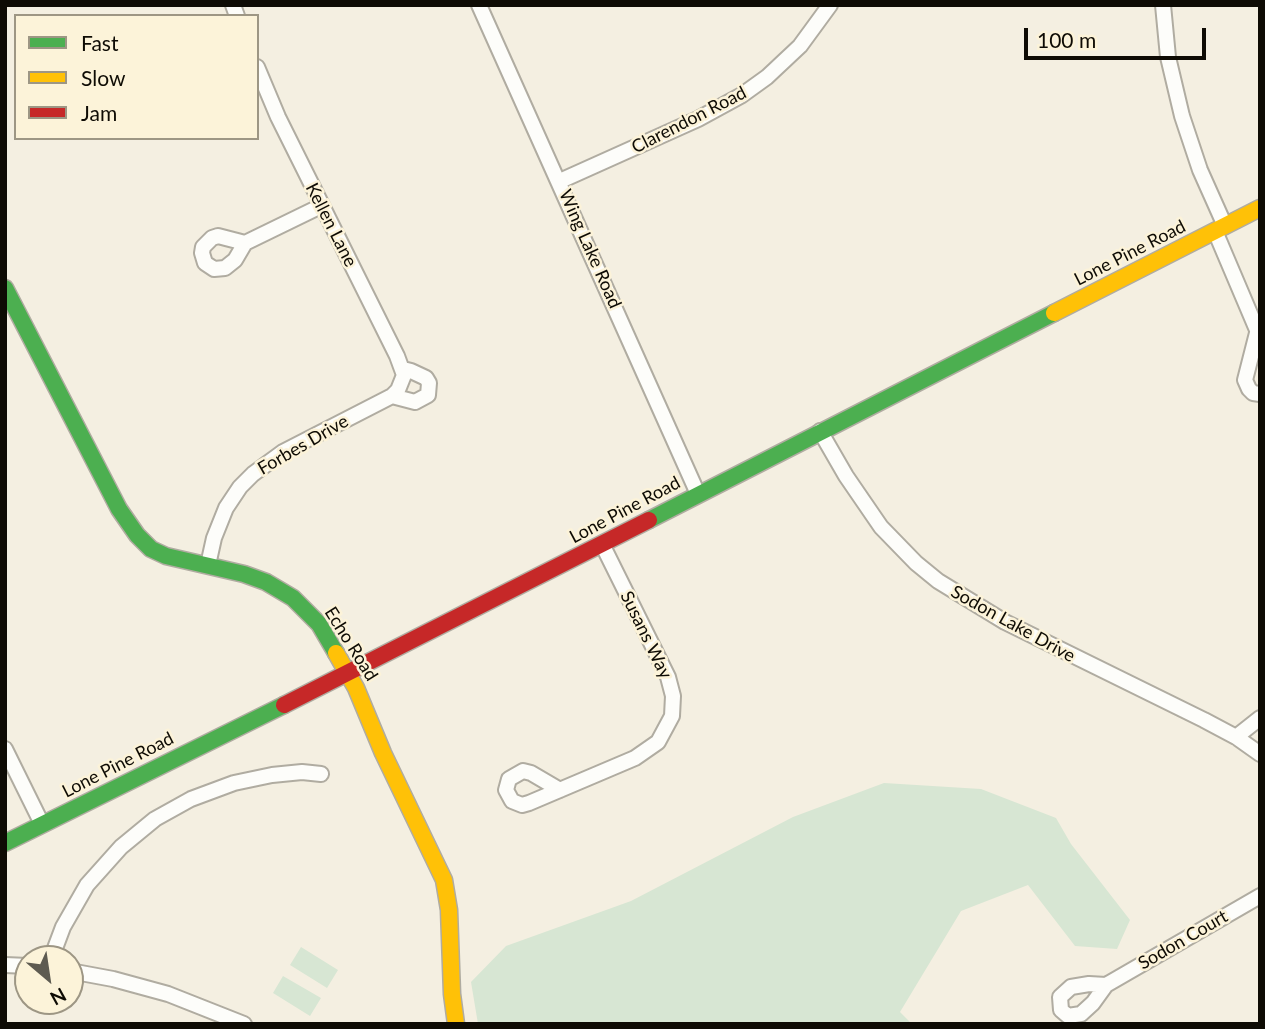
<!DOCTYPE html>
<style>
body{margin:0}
#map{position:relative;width:1265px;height:1029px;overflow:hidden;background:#f4efe1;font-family:Lato,sans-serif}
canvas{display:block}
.frame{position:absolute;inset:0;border:7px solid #0e0b04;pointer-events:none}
.legend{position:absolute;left:14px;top:14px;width:245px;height:126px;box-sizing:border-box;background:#fcf3d9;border:2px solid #9d9684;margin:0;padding:9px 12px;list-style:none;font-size:21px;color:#0e0b04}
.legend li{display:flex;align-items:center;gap:14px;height:35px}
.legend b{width:35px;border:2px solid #9d9684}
.north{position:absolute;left:14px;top:945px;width:70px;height:70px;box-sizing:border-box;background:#fcf3d9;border:2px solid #9d9684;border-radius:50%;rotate:151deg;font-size:19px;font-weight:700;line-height:28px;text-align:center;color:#0e0b04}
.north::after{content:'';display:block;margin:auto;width:24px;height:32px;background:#5e5b51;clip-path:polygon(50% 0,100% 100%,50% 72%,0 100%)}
.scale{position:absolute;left:1024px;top:28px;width:182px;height:32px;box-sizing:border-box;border:4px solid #0e0b04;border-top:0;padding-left:9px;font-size:21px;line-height:24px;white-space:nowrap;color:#0e0b04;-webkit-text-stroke:5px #fcf3d9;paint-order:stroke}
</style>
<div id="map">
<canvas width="1265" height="1029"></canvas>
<div class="frame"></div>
<ul class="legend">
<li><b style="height:9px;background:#4caf50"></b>Fast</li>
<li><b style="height:9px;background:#ffc107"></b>Slow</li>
<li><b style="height:9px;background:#c62828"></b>Jam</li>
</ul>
<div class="north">N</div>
<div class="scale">100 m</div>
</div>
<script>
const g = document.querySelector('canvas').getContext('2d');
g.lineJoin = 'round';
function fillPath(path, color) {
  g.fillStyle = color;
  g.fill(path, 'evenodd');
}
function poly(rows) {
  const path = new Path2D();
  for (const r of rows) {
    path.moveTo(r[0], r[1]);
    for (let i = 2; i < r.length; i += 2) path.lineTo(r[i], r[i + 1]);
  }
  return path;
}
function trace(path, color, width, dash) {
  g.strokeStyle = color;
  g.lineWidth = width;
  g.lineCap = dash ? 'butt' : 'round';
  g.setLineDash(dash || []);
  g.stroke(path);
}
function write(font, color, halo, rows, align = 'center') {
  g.font = font + ' Lato,sans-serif';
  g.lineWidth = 5;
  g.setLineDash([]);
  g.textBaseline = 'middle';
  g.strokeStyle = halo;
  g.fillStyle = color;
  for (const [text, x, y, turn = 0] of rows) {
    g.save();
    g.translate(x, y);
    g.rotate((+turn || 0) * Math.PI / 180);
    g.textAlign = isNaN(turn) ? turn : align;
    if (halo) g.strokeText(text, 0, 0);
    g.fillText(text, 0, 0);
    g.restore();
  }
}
const green = poly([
 [884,783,981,789,1056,818,1071,844,1130,920,1117,949,1075,946,1028,885,961,911,900,1012,912,1024,478,1024,471,982,506,946,631,901,793,817],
 [301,947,338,970,327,988,290,965],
 [283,976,321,998,310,1016,273,993]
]);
const street = poly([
 [233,5,237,16],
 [479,5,698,494],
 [1163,5,1168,57,1182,116,1200,170,1225,226],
 [560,181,698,119,742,95,767,77,800,46,830,5],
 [1215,231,1260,337],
 [245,243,235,260,225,268,214,269,205,263,202,253,203,247,212,238,218,236,245,243,321,206],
 [1257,333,1245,380,1249,389,1253,393,1260,394],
 [392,396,415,402,428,395,429,383,426,378,411,371,403,369],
 [820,431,846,476,881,527,916,563,938,581,1005,622,1204,720,1236,737,1260,754],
 [208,565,214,538,226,508,240,487,253,474,283,452,392,396,398,390,404,375,397,356,278,117,257,67],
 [1236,737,1260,718],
 [5,749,42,824],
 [560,790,531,773,523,771,509,779,506,790,512,801,522,805,529,803,635,758,658,742,672,716,673,696,668,677,602,544],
 [51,959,63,927,87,885,121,847,155,819,191,799,234,783,272,775,302,772,321,774],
 [5,965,28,966],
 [70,971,113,979,168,994,244,1024],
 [1106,985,1089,984,1071,987,1060,997,1061,1010,1068,1016,1081,1014,1093,1003,1106,985,1260,896]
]);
const fast = poly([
 [5,288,119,509,137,535,151,549,166,556,244,574,266,582,293,598,319,624,336,653],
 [649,520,1054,313],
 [5,843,284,705]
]);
const slow = poly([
 [1054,313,1260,208],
 [336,653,356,688,383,753,444,880,449,910,452,994,456,1024]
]);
const jam = poly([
 [284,705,649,520]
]);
const streetNames = [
 ["Clarendon Road",689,120,-27],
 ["Kellen Lane",331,225,63],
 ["Wing Lake Road",590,249,66],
 ["Lone Pine Road",1130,253,-27],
 ["Forbes Drive",303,445,-30],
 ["Lone Pine Road",625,510,-28],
 ["Sodon Lake Drive",1013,624,29],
 ["Susans Way",646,635,64],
 ["Echo Road",351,644,58],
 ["Lone Pine Road",118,765,-27],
 ["Sodon Court",1183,940,-30]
];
fillPath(green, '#d7e6d3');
trace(street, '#b0aca1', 18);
trace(fast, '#b0aca1', 19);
trace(slow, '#b0aca1', 19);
trace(jam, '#b0aca1', 19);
trace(street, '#fdfdfa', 14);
trace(fast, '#4caf50', 16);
trace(slow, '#ffc107', 16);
trace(jam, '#c62828', 16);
write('18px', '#0e0b04', '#fcf3d9', streetNames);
</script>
